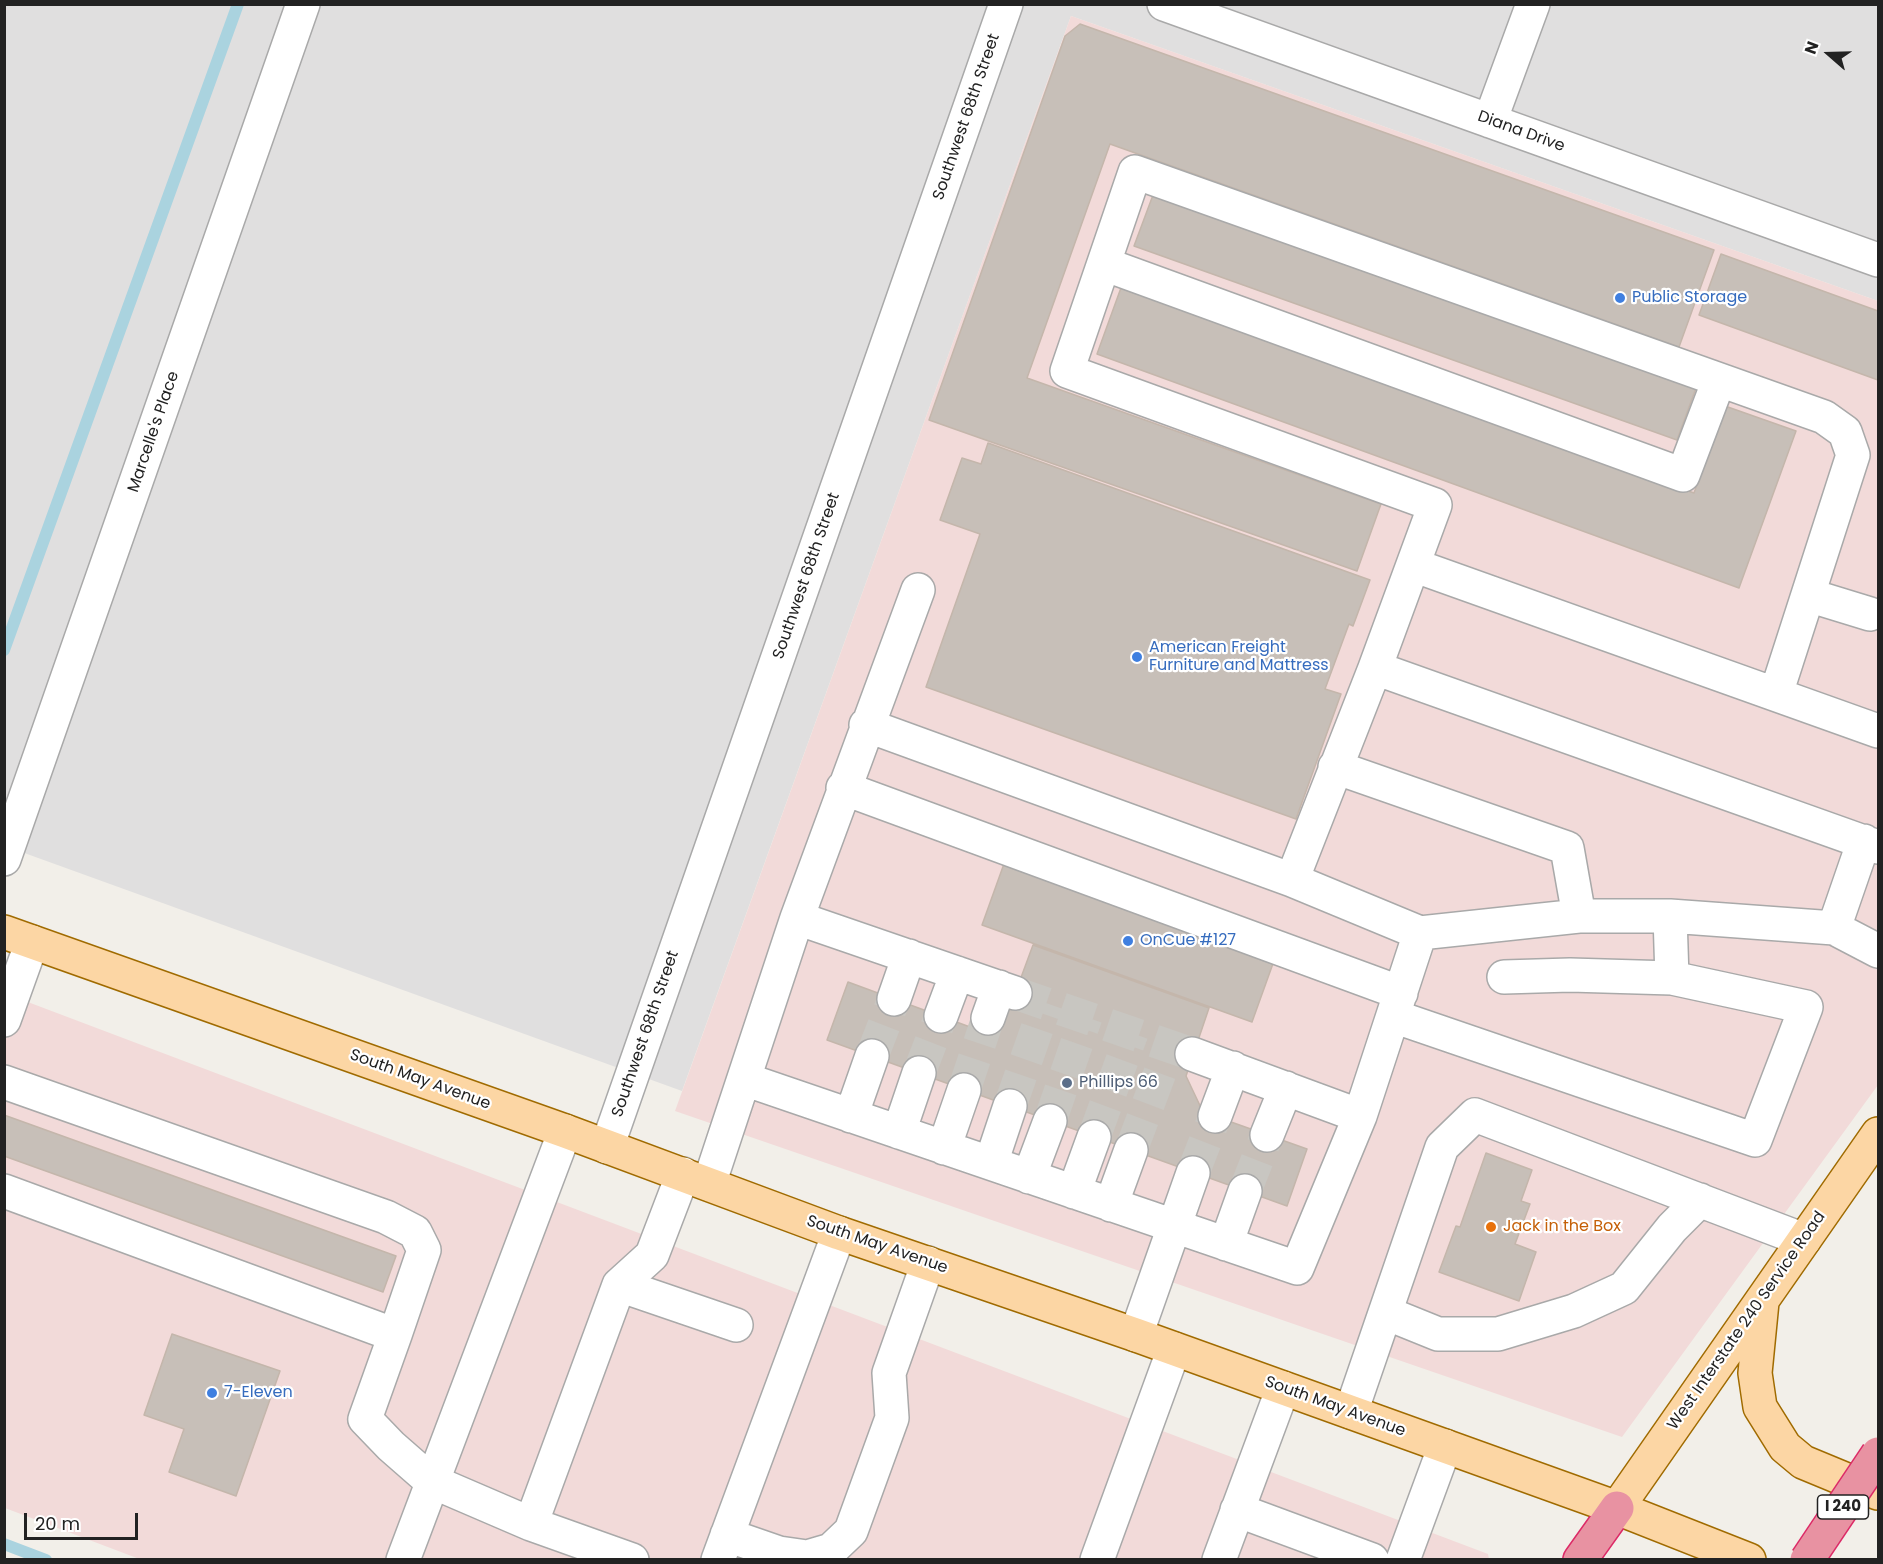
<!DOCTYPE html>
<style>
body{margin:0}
#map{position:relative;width:1883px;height:1564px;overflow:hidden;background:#f2efe9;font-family:Poppins,sans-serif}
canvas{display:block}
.frame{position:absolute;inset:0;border:6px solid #222;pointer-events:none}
.north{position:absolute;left:1799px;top:24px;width:60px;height:60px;-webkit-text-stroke:4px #fff;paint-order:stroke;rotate:290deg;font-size:16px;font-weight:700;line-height:24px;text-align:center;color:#222}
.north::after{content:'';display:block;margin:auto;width:21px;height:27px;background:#222;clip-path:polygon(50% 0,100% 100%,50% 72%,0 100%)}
.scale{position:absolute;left:24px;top:1513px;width:114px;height:27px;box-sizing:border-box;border:3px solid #222;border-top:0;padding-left:8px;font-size:18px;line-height:21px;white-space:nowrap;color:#222;-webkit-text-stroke:4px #fff;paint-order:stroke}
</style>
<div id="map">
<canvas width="1883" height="1564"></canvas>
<div class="frame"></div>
<div class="north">N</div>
<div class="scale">20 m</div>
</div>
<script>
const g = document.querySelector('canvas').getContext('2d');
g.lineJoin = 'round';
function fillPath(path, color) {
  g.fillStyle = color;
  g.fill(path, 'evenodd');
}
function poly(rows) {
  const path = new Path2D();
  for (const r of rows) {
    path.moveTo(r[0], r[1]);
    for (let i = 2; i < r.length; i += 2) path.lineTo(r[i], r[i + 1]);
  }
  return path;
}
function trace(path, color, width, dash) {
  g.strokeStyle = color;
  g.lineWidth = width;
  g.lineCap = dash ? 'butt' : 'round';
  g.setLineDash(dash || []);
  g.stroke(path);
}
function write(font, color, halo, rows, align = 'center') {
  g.font = font + ' Poppins,sans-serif';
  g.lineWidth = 4.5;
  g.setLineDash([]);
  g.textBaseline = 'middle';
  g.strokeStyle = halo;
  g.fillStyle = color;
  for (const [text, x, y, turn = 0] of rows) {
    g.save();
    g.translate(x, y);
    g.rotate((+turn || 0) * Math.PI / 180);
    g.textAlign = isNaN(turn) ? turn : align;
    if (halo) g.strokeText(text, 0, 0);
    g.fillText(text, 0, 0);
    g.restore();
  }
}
const residential = poly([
 [4,5,1878,5,1878,301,1071,16,682,1091,5,846]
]);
const commercial = poly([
 [1071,16,1878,301,1878,1085,1622,1437,675,1111],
 [4,993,1488,1554,1489,1559,142,1560,5,1508]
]);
const stream = poly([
 [4,650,238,4],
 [4,1544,46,1560]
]);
const building = poly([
 [1080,24,1714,250,1679,347,1110,144,1027,378,1381,504,1357,571,929,420,1065,36,1080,24],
 [1153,195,1696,388,1677,440,1134,246,1153,195],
 [1721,254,1878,311,1878,380,1699,315,1721,254],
 [1122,285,1694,493,1725,406,1796,431,1739,588,1097,354,1122,285],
 [988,443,1370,580,1353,626,1349,624,1325,689,1341,694,1296,819,926,687,980,534,940,520,962,458,981,464,988,443],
 [1005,861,1275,958,1252,1022,982,925,1005,861],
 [1033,945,1209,1008,1186,1076,1203,1112,1307,1149,1287,1206,827,1040,848,982,970,1027,1009,1010,1033,945],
 [4,1115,396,1256,383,1292,4,1156,4,1115],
 [1486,1153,1532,1170,1521,1201,1530,1204,1515,1244,1536,1252,1519,1301,1439,1272,1456,1226,1460,1227,1486,1153],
 [172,1334,280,1371,236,1496,169,1472,184,1429,144,1415,172,1334]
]);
const minorTunnel = poly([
 [1015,993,1192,1054],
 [872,1056,894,999],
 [919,1073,941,1016],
 [964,1090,988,1018],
 [1010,1106,1046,1003],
 [1050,1121,1086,1017],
 [1094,1137,1132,1033],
 [1131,1150,1170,1046],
 [1193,1173,1215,1116],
 [1245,1191,1267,1135]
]);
const minor = poly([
 [1164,4,1878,260],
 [1490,121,1533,4],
 [1104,264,1683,475,1719,380],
 [1413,565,1878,731],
 [1808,595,1870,614],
 [1375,668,1435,505,1067,371,1135,172,1824,417,1845,432,1853,455,1776,694],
 [866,725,1292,880,1375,668,1878,847],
 [1335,767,1567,848,1579,916],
 [843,788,1401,993],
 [4,859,303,4],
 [1292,880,1420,933],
 [797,918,1015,993],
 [1834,928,1864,841],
 [1504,977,1570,975,1672,978],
 [894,999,909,956],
 [941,1016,957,973],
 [1393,1016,1755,1140,1806,1007,1672,978,1670,916],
 [988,1018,999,987],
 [4,1020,32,942],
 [744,1079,1297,1268,1360,1116,1192,1054],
 [4,1082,386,1217,415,1232,424,1250,395,1335],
 [851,1116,872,1056],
 [1215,1116,1233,1068],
 [1360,1116,1420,933,1579,916,1670,916,1834,928,1878,951],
 [899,1132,919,1073],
 [1267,1135,1286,1088],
 [607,1147,1006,4],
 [944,1148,964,1090],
 [991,1163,1010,1106],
 [1029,1177,1050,1121],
 [709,1184,797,918,918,590],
 [4,1191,395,1335,365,1419,391,1446,431,1481,531,1524,619,1285,652,1255,683,1174],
 [1074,1192,1094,1137],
 [1111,1205,1131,1150],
 [1226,1244,1245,1191],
 [619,1285,736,1325],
 [1386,1313,1438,1334,1498,1334,1574,1311,1624,1288,1672,1228,1700,1200],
 [1136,1335,1193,1173],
 [1351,1412,1442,1147,1475,1115,1804,1240],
 [1237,1510,1372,1560],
 [531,1524,632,1560],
 [727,1535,779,1553,807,1557,831,1550,851,1531,892,1418,889,1373,928,1263],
 [403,1560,565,1131],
 [718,1560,839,1233],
 [1097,1560,1174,1349],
 [1219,1560,1283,1388],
 [1403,1560,1445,1446]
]);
const major = poly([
 [4,932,565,1131,839,1233,1136,1335,1617,1508,1749,1560],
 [1762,1302,1755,1373,1760,1407,1785,1447,1803,1462,1878,1493],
 [1617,1508,1878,1134]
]);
const highway = poly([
 [1580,1560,1617,1508]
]);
const highwayBridge = poly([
 [1807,1560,1878,1454]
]);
const markers = [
 [1620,298,6,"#3f7fe0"],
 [1137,657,6,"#3f7fe0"],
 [1128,941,6,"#3f7fe0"],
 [1067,1083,6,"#5c6f8a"],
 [1491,1227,6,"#e8710a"],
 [212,1393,6,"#3f7fe0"]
];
const shields = [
 [1843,1507,51]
];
const shieldNames = [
 ["I 240",1843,1507]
];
const streetNames = [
 ["Southwest 68th Street",967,117,-71],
 ["Diana Drive",1521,132,20],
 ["Marcelle's Place",154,432,-71],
 ["Southwest 68th Street",807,576,-71],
 ["Southwest 68th Street",646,1034,-71],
 ["South May Avenue",420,1080,20],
 ["South May Avenue",877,1245,19],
 ["West Interstate 240 Service Road",1747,1321,-55],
 ["South May Avenue",1335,1407,20]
];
const shopNames = [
 ["Public Storage",1632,298],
 ["American Freight",1149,648],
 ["Furniture and Mattress",1149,666],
 ["OnCue #127",1140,941],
 ["7-Eleven",224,1393]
];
const serviceNames = [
 ["Phillips 66",1079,1083]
];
const foodNames = [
 ["Jack in the Box",1503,1227]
];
fillPath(residential, '#e0dfdf');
fillPath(commercial, '#f2dad9');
trace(stream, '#aad3df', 12);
fillPath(building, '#c7bfb8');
trace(building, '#c4b6ab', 1.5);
trace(minorTunnel, '#c8c6c1', 33, [33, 16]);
trace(minor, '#a9a9a9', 36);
trace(major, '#a06b00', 36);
trace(highway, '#dc2a67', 36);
trace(minor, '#fff', 33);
trace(major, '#fcd6a4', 33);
trace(highway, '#e892a2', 33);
trace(highwayBridge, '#dc2a67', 36, []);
trace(highwayBridge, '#e892a2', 33);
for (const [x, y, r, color] of markers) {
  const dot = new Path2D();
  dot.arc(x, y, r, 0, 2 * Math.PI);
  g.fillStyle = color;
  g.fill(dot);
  trace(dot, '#fff', 2);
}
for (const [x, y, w] of shields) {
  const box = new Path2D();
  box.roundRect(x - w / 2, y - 12, w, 24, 4.5);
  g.fillStyle = '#fff';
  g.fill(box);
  trace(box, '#222', 1.5);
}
write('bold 15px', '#222', null, shieldNames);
write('16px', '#222', '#fff', streetNames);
write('16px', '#366cbe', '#fff', shopNames, 'left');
write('16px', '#4e5e75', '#fff', serviceNames, 'left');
write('16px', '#c56008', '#fff', foodNames, 'left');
</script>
